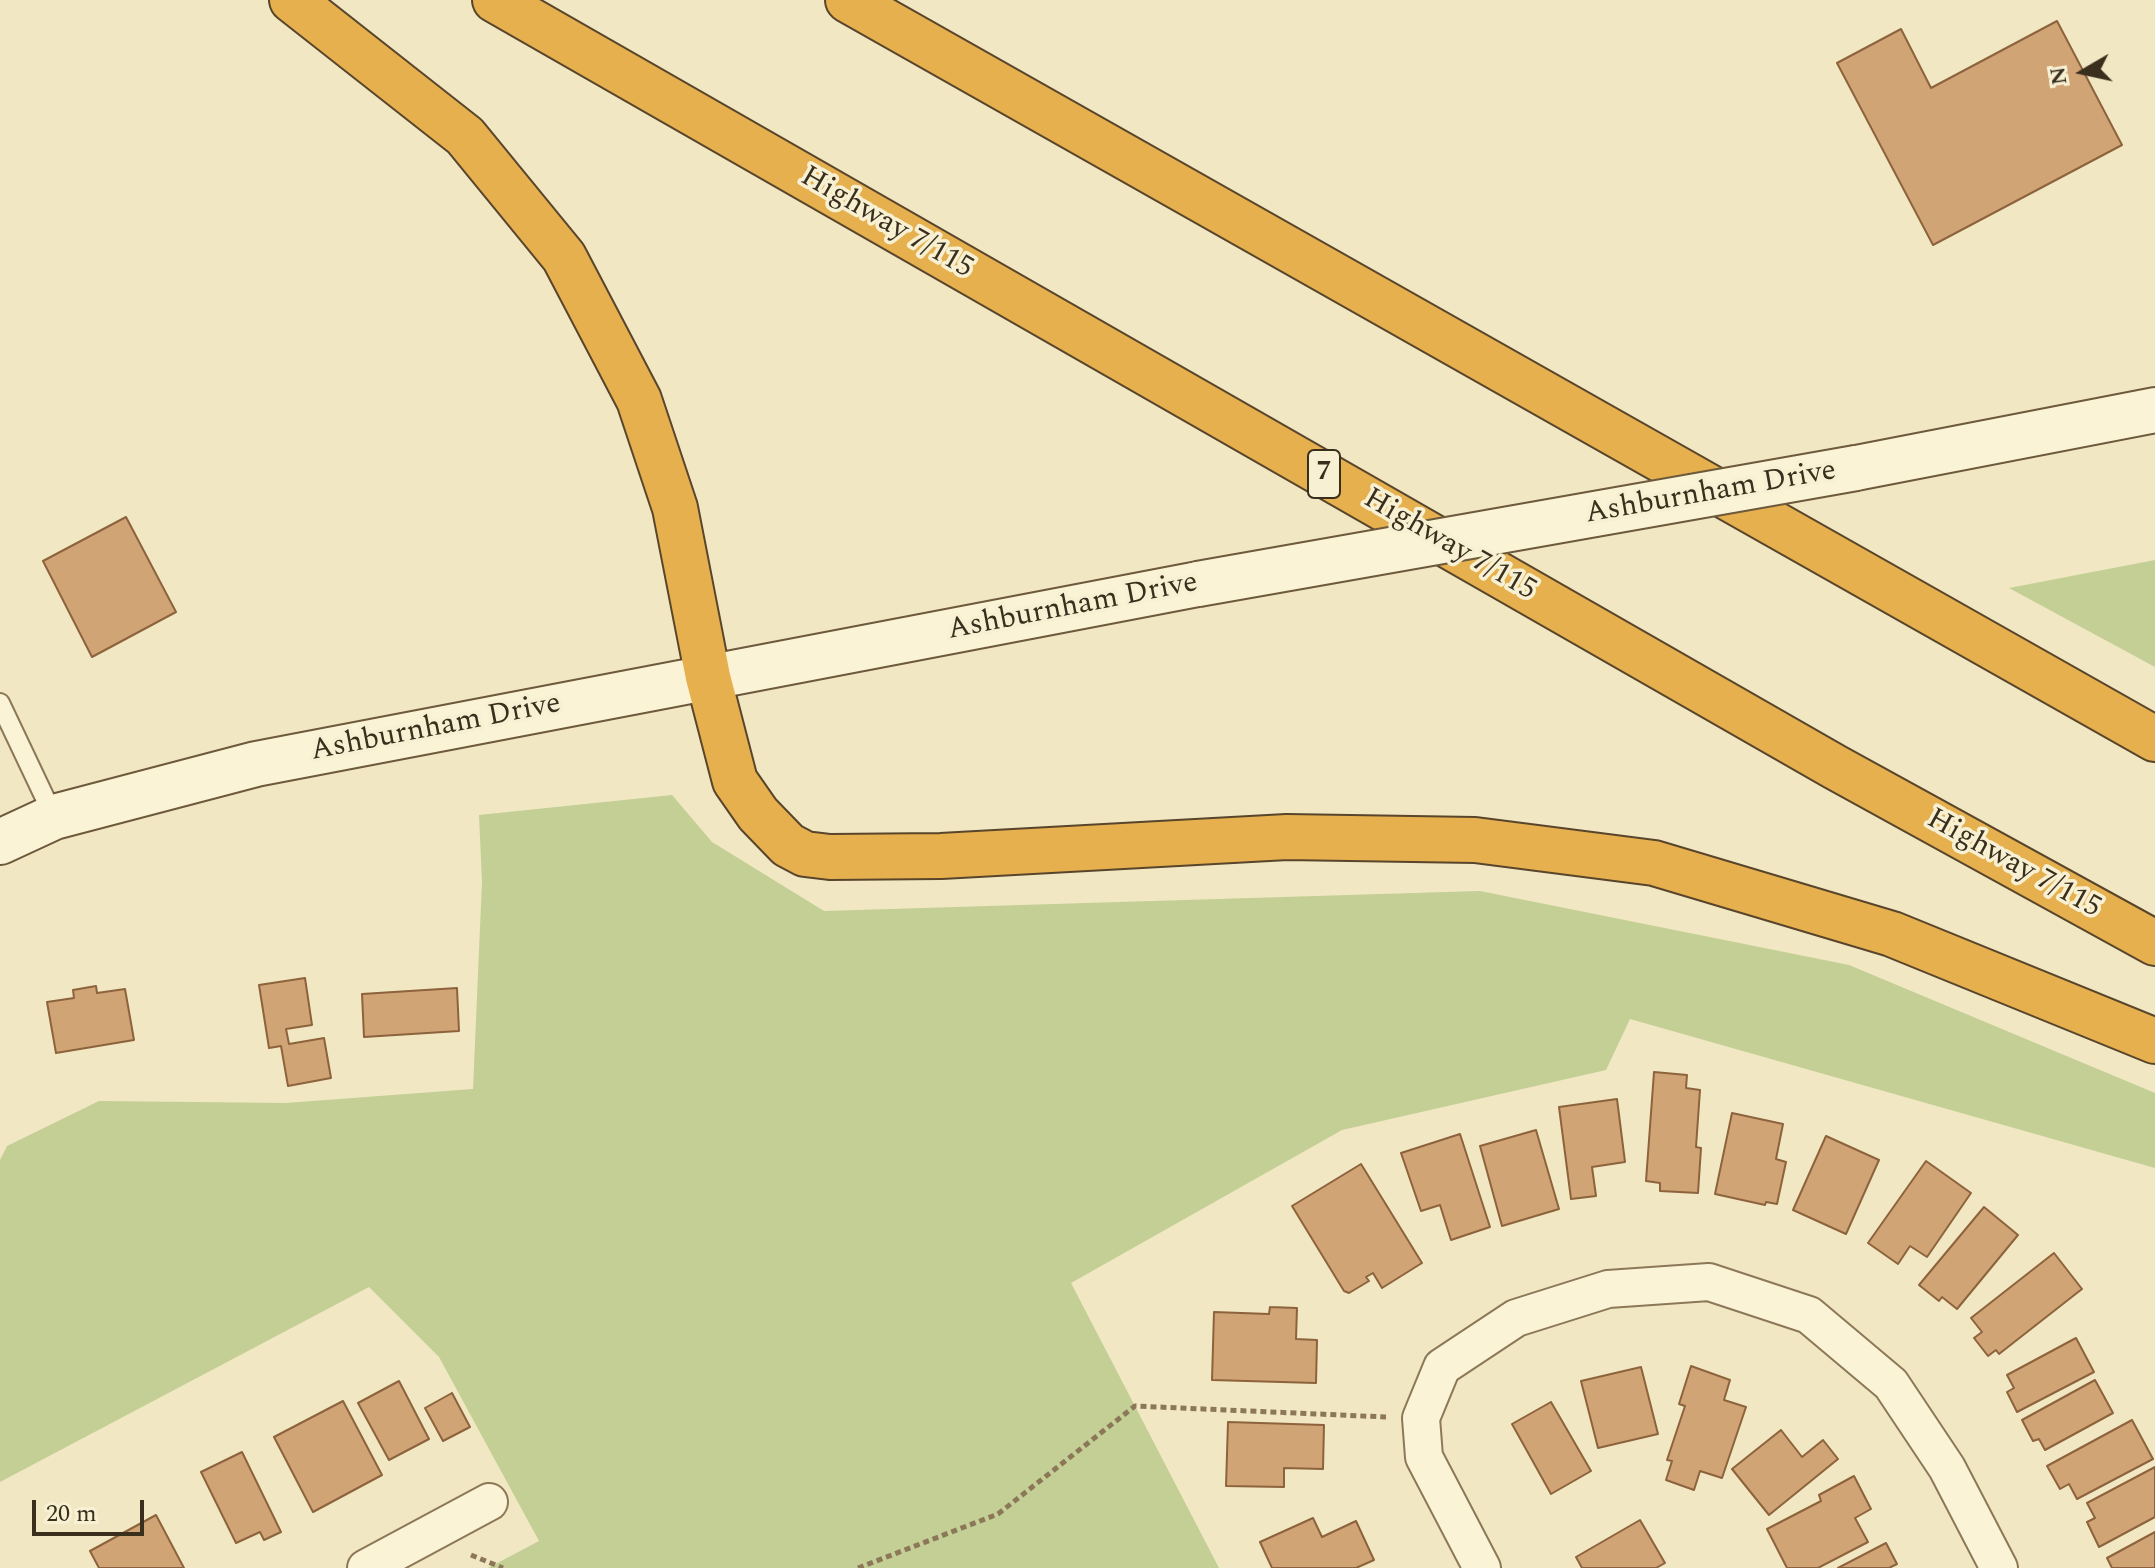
<!DOCTYPE html>
<style>
body{margin:0}
#map{position:relative;width:2155px;height:1568px;overflow:hidden;background:#f1e7c2;font-family:Spectral,serif}
canvas{display:block}
.north{position:absolute;left:2043px;top:32px;width:80px;height:80px;-webkit-text-stroke:6px #f7f0d2;paint-order:stroke;rotate:261deg;font-size:22px;font-weight:700;line-height:32px;text-align:center;color:#3a2e1d}
.north::after{content:'';display:block;margin:auto;width:28px;height:36px;background:#3a2e1d;clip-path:polygon(50% 0,100% 100%,50% 72%,0 100%)}
.scale{position:absolute;left:32px;top:1500px;width:112px;height:36px;box-sizing:border-box;border:4px solid #3a2e1d;border-top:0;padding-left:10px;font-size:24px;line-height:28px;white-space:nowrap;color:#3a2e1d;-webkit-text-stroke:6px #f7f0d2;paint-order:stroke}
</style>
<div id="map">
<canvas width="2155" height="1568"></canvas>
<div class="north">N</div>
<div class="scale">20 m</div>
</div>
<script>
const g = document.querySelector('canvas').getContext('2d');
g.lineJoin = 'round';
function fillPath(path, color) {
  g.fillStyle = color;
  g.fill(path, 'evenodd');
}
function poly(rows) {
  const path = new Path2D();
  for (const r of rows) {
    path.moveTo(r[0], r[1]);
    for (let i = 2; i < r.length; i += 2) path.lineTo(r[i], r[i + 1]);
  }
  return path;
}
function trace(path, color, width, dash) {
  g.strokeStyle = color;
  g.lineWidth = width;
  g.lineCap = dash ? 'butt' : 'round';
  g.setLineDash(dash || []);
  g.stroke(path);
}
function write(font, color, halo, rows, align = 'center') {
  g.font = font + ' Spectral,serif';
  g.lineWidth = 7;
  g.setLineDash([]);
  g.textBaseline = 'middle';
  g.strokeStyle = halo;
  g.fillStyle = color;
  for (const [text, x, y, turn = 0] of rows) {
    g.save();
    g.translate(x, y);
    g.rotate((+turn || 0) * Math.PI / 180);
    g.textAlign = isNaN(turn) ? turn : align;
    if (halo) g.strokeText(text, 0, 0);
    g.fillText(text, 0, 0);
    g.restore();
  }
}
const green = poly([
 [2155,560,2155,667,2009,588],
 [672,795,712,842,824,911,1480,891,1849,965,2155,1093,2155,1168,1630,1019,1606,1070,1342,1130,1071,1283,1219,1568,488,1568,539,1541,439,1357,369,1287,0,1482,0,1160,7,1146,99,1101,286,1103,473,1089,482,882,479,815]
]);
const building = poly([
 [2057,21,2122,145,1933,245,1837,63,1901,29,1931,88,2057,21],
 [126,517,176,612,92,657,43,561,126,517],
 [305,978,312,1025,286,1029,289,1044,324,1038,331,1078,288,1086,281,1046,269,1048,259,985,305,978],
 [96,986,97,993,125,989,134,1040,56,1053,47,1002,74,998,73,990,96,986],
 [457,988,459,1031,364,1037,362,994,457,988],
 [1654,1072,1687,1075,1686,1088,1700,1090,1696,1147,1701,1148,1698,1193,1660,1191,1660,1183,1646,1181,1654,1072],
 [1617,1099,1625,1162,1592,1167,1596,1196,1571,1199,1559,1107,1617,1099],
 [1732,1113,1783,1124,1776,1159,1786,1162,1777,1204,1766,1202,1765,1205,1715,1194,1732,1113],
 [1536,1130,1559,1209,1502,1226,1480,1146,1536,1130],
 [1460,1134,1490,1227,1451,1240,1440,1205,1421,1211,1401,1153,1460,1134],
 [1826,1136,1879,1160,1846,1234,1793,1210,1826,1136],
 [1926,1161,1971,1193,1927,1257,1910,1246,1898,1264,1868,1243,1926,1161],
 [1361,1164,1422,1263,1382,1288,1373,1273,1366,1277,1369,1281,1349,1293,1344,1291,1292,1206,1361,1164],
 [1984,1207,2018,1235,1957,1309,1942,1297,1939,1301,1919,1285,1984,1207],
 [2054,1253,2082,1289,1999,1354,1996,1350,1988,1356,1974,1338,1982,1332,1971,1318,2054,1253],
 [1270,1307,1297,1308,1296,1339,1317,1340,1316,1383,1212,1380,1214,1312,1269,1314,1270,1307],
 [2076,1338,2094,1372,2017,1412,2007,1392,2014,1388,2007,1375,2076,1338],
 [1691,1366,1730,1380,1724,1400,1746,1407,1722,1478,1700,1471,1694,1490,1666,1480,1672,1461,1667,1460,1685,1406,1679,1404,1691,1366],
 [1641,1367,1658,1434,1598,1448,1581,1381,1641,1367],
 [2095,1380,2113,1413,2045,1450,2039,1439,2033,1441,2022,1420,2095,1380],
 [399,1381,429,1439,389,1460,358,1403,399,1381],
 [452,1393,470,1427,443,1441,425,1408,452,1393],
 [343,1401,382,1475,313,1512,274,1437,343,1401],
 [1551,1402,1591,1471,1551,1494,1512,1424,1551,1402],
 [2132,1420,2153,1459,2077,1499,2069,1484,2060,1489,2047,1466,2132,1420],
 [1228,1422,1324,1425,1323,1469,1284,1468,1284,1487,1226,1486,1228,1422],
 [1781,1430,1802,1457,1823,1440,1838,1459,1769,1515,1732,1469,1781,1430],
 [242,1452,281,1532,264,1540,260,1532,236,1543,201,1472,242,1452],
 [2155,1467,2155,1517,2099,1547,2087,1522,2095,1518,2087,1503,2155,1467],
 [1854,1476,1871,1509,1855,1518,1868,1542,1818,1568,1787,1568,1767,1529,1821,1501,1819,1495,1854,1476],
 [156,1515,184,1568,99,1568,90,1551,156,1515],
 [1313,1518,1322,1537,1356,1521,1374,1560,1356,1568,1272,1568,1260,1542,1313,1518],
 [1640,1520,1665,1563,1656,1568,1582,1568,1576,1557,1640,1520],
 [2155,1532,2155,1568,2112,1568,2107,1558,2155,1532],
 [1886,1543,1897,1564,1889,1568,1838,1568,1886,1543]
]);
const path = poly([
 [471,1555,503,1568],
 [858,1568,998,1514,1135,1406,1386,1417]
]);
const lane = poly([
 [0,703,54,817]
]);
const street = poly([
 [366,1568,489,1502],
 [1482,1568,1424,1457,1421,1418,1442,1367,1516,1318,1608,1289,1709,1282,1809,1315,1891,1384,1947,1468,1999,1568]
]);
const secondary = poly([
 [1856,468,2155,410],
 [0,842,54,817,256,764,1198,584]
]);
const highway = poly([
 [292,0,465,136,564,257,639,400,675,508,708,677,735,781,758,814,788,845,805,854,830,857,941,856,1287,837,1475,840,1654,863,1892,934,2155,1041],
 [495,0,1835,767,2155,943],
 [848,0,2155,739]
]);
const secondaryBridge = poly([
 [1198,584,1856,468]
]);
const shields = [
 [1324,474,32]
];
const shieldNames = [
 ["7",1324,474]
];
const streetNames = [
 ["Highway 7/115",886,224,30],
 ["Ashburnham Drive",1711,494,-10],
 ["Highway 7/115",1449,546,30],
 ["Ashburnham Drive",1073,608,-11],
 ["Ashburnham Drive",436,729,-11],
 ["Highway 7/115",2013,865,29]
];
fillPath(green, '#c3cf95');
fillPath(building, '#d1a475');
trace(building, '#8c633c', 2);
trace(lane, '#8c7858', 22);
trace(street, '#8c7858', 40);
trace(secondary, '#6d593b', 48);
trace(highway, '#59452c', 48);
trace(path, '#8c7858', 5, [6, 4]);
trace(lane, '#fbf3d6', 18);
trace(street, '#fbf3d6', 36);
trace(secondary, '#fbf3d6', 44);
trace(highway, '#e5b04d', 44);
trace(secondaryBridge, '#6d593b', 48, []);
trace(secondaryBridge, '#fbf3d6', 44);
for (const [x, y, w] of shields) {
  const box = new Path2D();
  box.roundRect(x - w / 2, y - 24, w, 48, 6);
  g.fillStyle = '#f7f0d2';
  g.fill(box);
  trace(box, '#3a2e1d', 2);
}
write('bold 28px', '#3a2e1d', null, shieldNames);
write('30px', '#3a2e1d', '#f7f0d2', streetNames);
</script>
